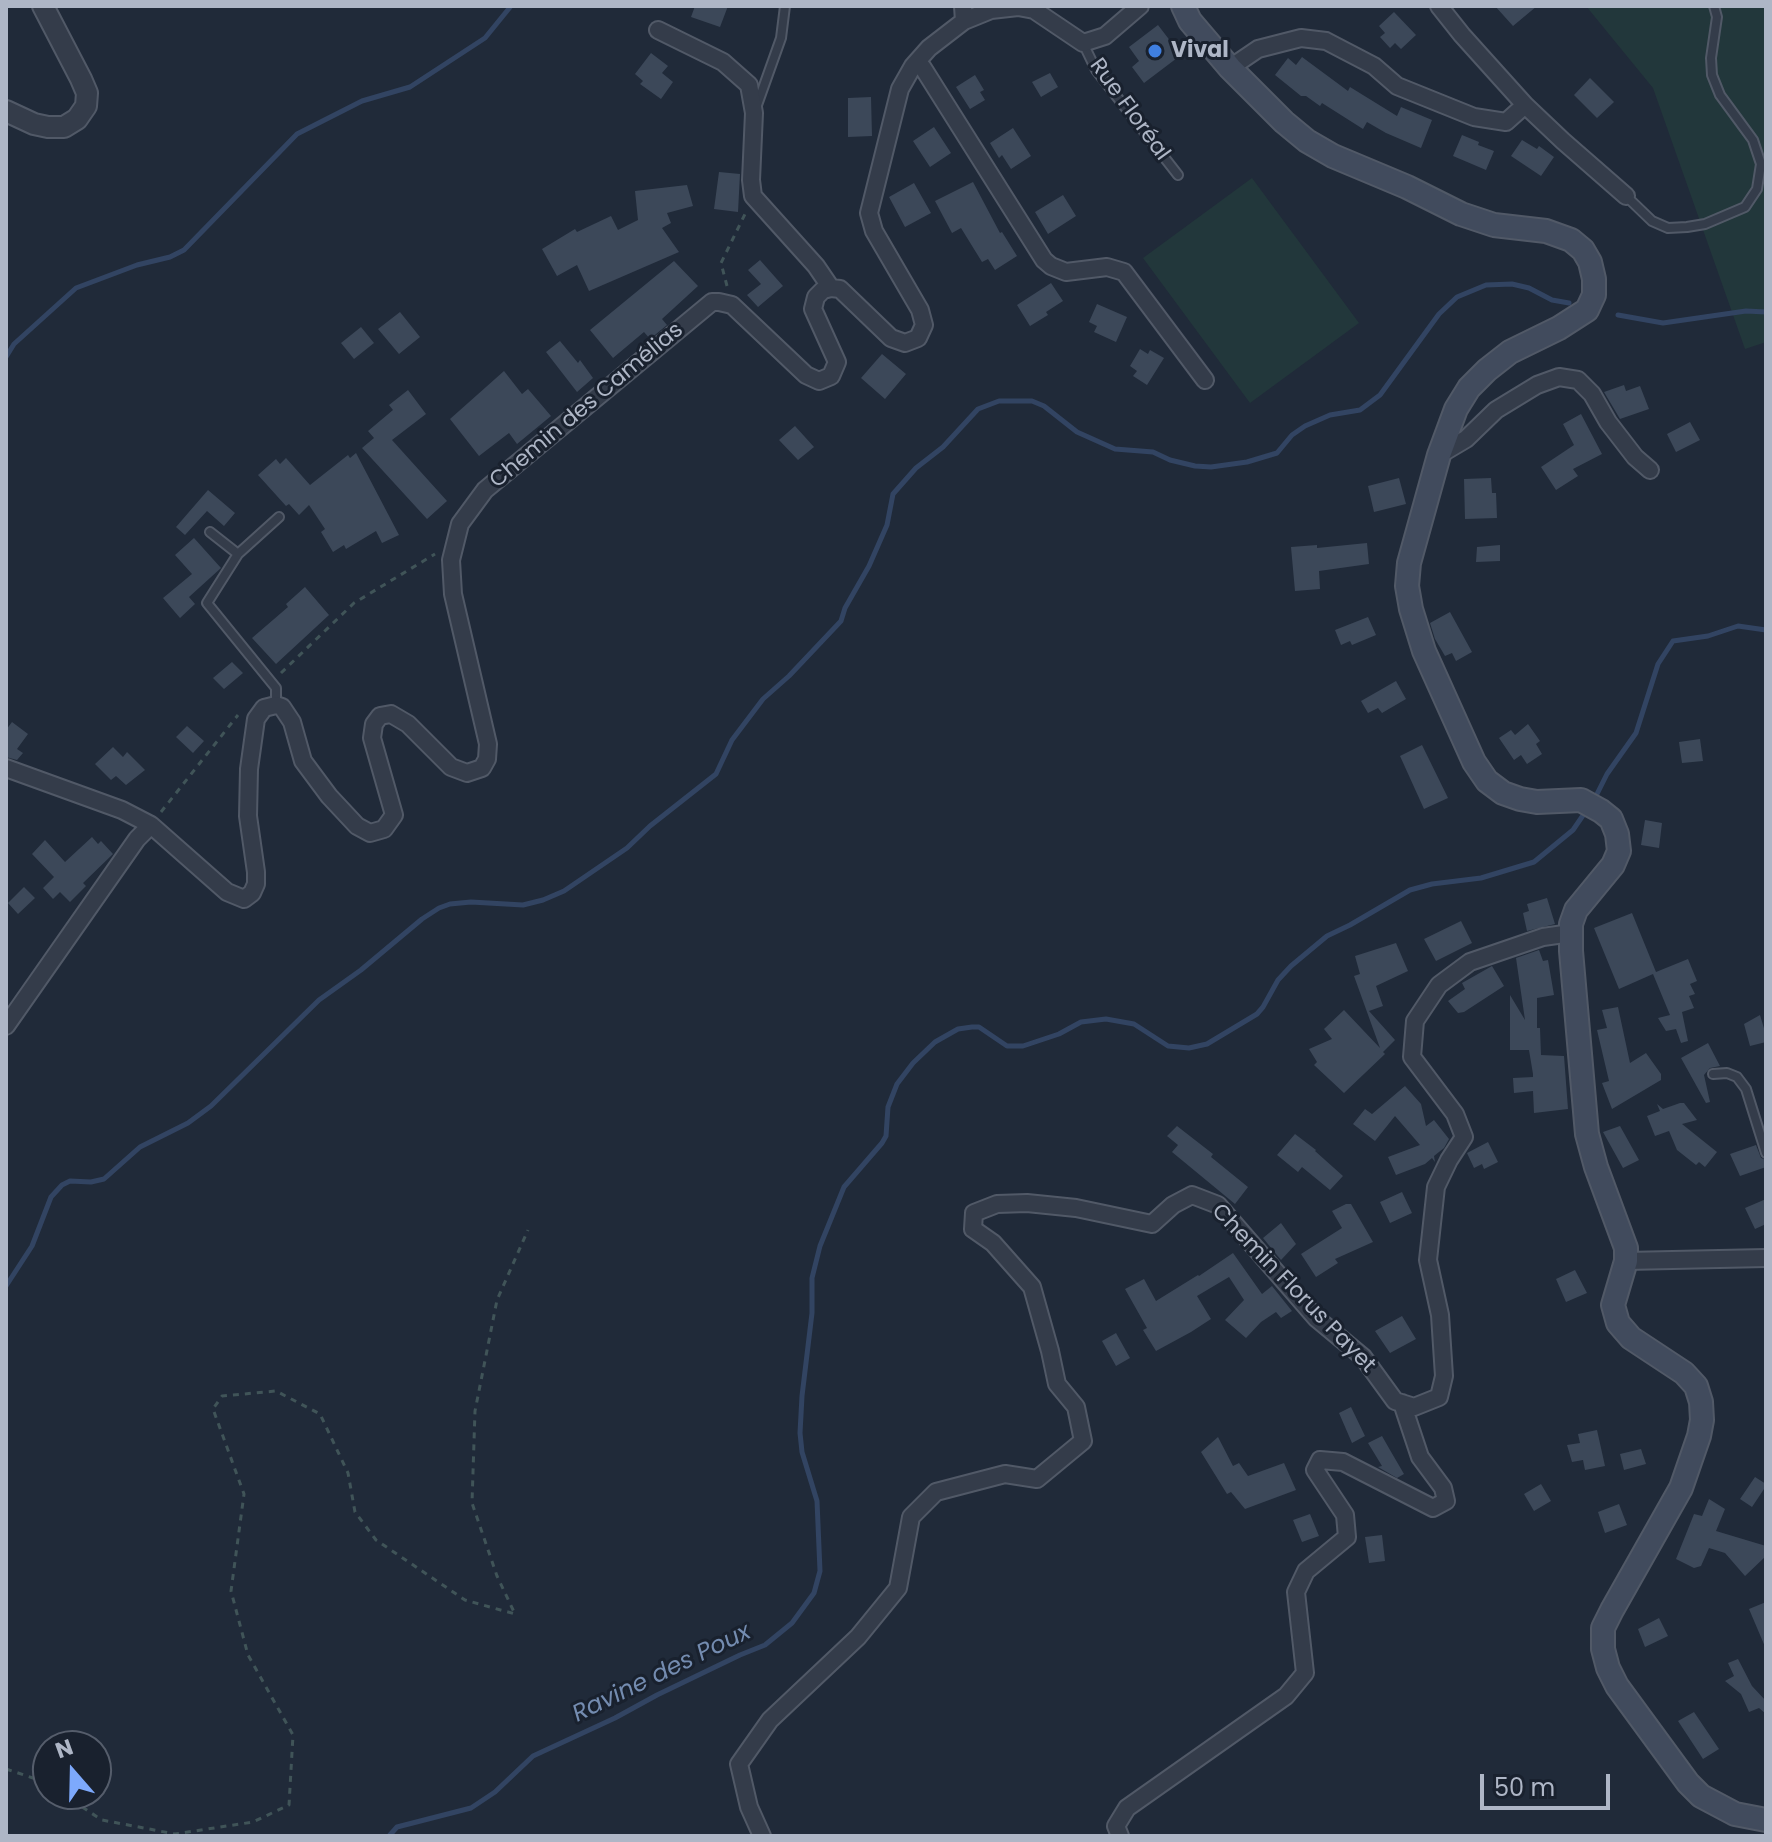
<!DOCTYPE html>
<meta charset="utf-8">
<style>
body{margin:0}
#map{position:relative;width:1772px;height:1842px;overflow:hidden;background:#202a39;font-family:Poppins,sans-serif}
canvas{display:block}
.frame{position:absolute;inset:0;border:8px solid #aeb6c6;pointer-events:none}
.north{position:absolute;left:32px;top:1730px;width:80px;height:80px;box-sizing:border-box;background:#19212e;border:2px solid #555d6b;border-radius:50%;rotate:340deg;font-size:22px;font-weight:700;line-height:32px;text-align:center;color:#aeb6c6}
.north::after{content:'';display:block;margin:auto;width:28px;height:36px;background:#7da9fc;clip-path:polygon(50% 0,100% 100%,50% 72%,0 100%)}
.scale{position:absolute;left:1480px;top:1774px;width:130px;height:36px;box-sizing:border-box;border:4px solid #aeb6c6;border-top:0;padding-left:10px;font-size:24px;line-height:28px;white-space:nowrap;color:#aeb6c6;-webkit-text-stroke:6px #19212e;paint-order:stroke}
</style>
<div id="map">
<canvas width="1772" height="1842"></canvas>
<div class="frame"></div>
<div class="north">N</div>
<div class="scale">50 m</div>
</div>
<script>
const g = document.querySelector('canvas').getContext('2d');
g.lineJoin = 'round';
function fillPath(path, color) {
  g.fillStyle = color;
  g.fill(path, 'evenodd');
}
function poly(rows) {
  const path = new Path2D();
  for (const r of rows) {
    path.moveTo(r[0], r[1]);
    for (let i = 2; i < r.length; i += 2) path.lineTo(r[i], r[i + 1]);
  }
  return path;
}
function trace(path, color, width, dash) {
  g.strokeStyle = color;
  g.lineWidth = width;
  g.lineCap = dash ? 'butt' : 'round';
  g.setLineDash(dash || []);
  g.stroke(path);
}
function write(font, color, halo, rows, align = 'center') {
  g.font = font + ' Poppins,sans-serif';
  g.lineWidth = 6;
  g.setLineDash([]);
  g.textBaseline = 'middle';
  g.strokeStyle = halo;
  g.fillStyle = color;
  for (const [text, x, y, turn = 0] of rows) {
    g.save();
    g.translate(x, y);
    g.rotate((+turn || 0) * Math.PI / 180);
    g.textAlign = isNaN(turn) ? turn : align;
    if (halo) g.strokeText(text, 0, 0);
    g.fillText(text, 0, 0);
    g.restore();
  }
}
const green = poly([
 [1586,6,1766,6,1766,342,1745,349,1653,88],
 [1252,178,1359,323,1250,403,1143,258]
]);
const stream = poly([
 [1618,315,1663,323,1746,311,1766,312],
 [6,357,14,344,76,288,137,265,170,257,184,250,297,134,362,101,410,87,485,38,511,6],
 [1594,800,1607,774,1636,733,1658,664,1673,641,1708,636,1738,626,1766,630],
 [6,1286,32,1246,51,1197,62,1185,70,1181,91,1182,104,1179,140,1147,188,1123,211,1106,319,1000,361,970,422,919,439,908,450,904,471,902,523,905,543,900,564,891,627,848,650,826,716,774,732,740,763,699,789,676,841,621,845,608,869,566,887,525,893,494,916,468,943,447,978,409,999,401,1032,401,1044,406,1077,432,1115,449,1153,452,1170,460,1195,466,1211,467,1247,462,1277,453,1292,435,1305,426,1330,415,1360,410,1380,395,1439,314,1457,297,1486,285,1512,284,1529,288,1552,300,1569,303],
 [389,1836,397,1827,471,1808,495,1792,533,1756,615,1718,657,1695,740,1655,765,1645,792,1623,814,1593,820,1571,817,1501,802,1452,800,1433,802,1396,812,1313,812,1278,820,1246,844,1187,882,1143,886,1136,888,1107,897,1084,913,1063,935,1042,958,1029,972,1027,979,1027,1007,1046,1023,1046,1059,1034,1081,1022,1106,1019,1134,1024,1168,1046,1189,1048,1207,1044,1257,1014,1263,1007,1278,980,1291,966,1327,936,1350,925,1410,890,1432,884,1481,878,1534,862,1573,830,1586,811]
]);
const building = poly([
 [695,6,728,6,720,27,691,17],
 [1495,6,1537,6,1513,26],
 [1394,12,1416,35,1401,49,1395,43,1390,48,1380,37,1385,33,1379,26],
 [1158,25,1181,55,1144,83,1132,67,1139,61,1129,47],
 [651,53,668,66,662,73,673,82,661,99,640,84,643,81,635,74],
 [1302,57,1348,91,1350,87,1397,116,1401,107,1432,120,1421,148,1386,133,1367,122,1363,129,1322,103,1320,106,1306,96,1301,96,1275,75,1288,58,1296,65],
 [1050,73,1058,87,1041,97,1032,82],
 [975,75,984,90,980,92,985,100,970,109,956,87],
 [1590,78,1614,102,1597,118,1574,95],
 [871,97,872,136,848,137,848,98],
 [934,127,951,153,930,167,913,141],
 [1013,128,1031,156,1011,169,1002,155,999,158,990,143],
 [1462,135,1479,142,1478,145,1494,151,1486,170,1453,156],
 [1522,140,1537,149,1539,146,1554,157,1541,176,1511,156],
 [719,172,740,174,738,212,714,209],
 [973,182,1000,233,1002,232,1017,256,995,270,988,259,982,262,961,228,952,233,935,201],
 [914,183,931,213,905,227,889,197],
 [687,185,693,206,667,213,671,223,662,228,679,252,589,291,577,265,557,276,542,249,575,229,577,232,611,216,618,230,638,220,635,191],
 [1063,195,1076,216,1048,234,1035,212],
 [760,260,783,286,758,307,747,295,761,284,748,270],
 [674,261,698,286,662,319,667,325,650,339,644,332,613,358,590,330],
 [1051,283,1063,301,1046,312,1048,315,1030,326,1017,305],
 [1097,304,1127,317,1116,342,1094,332,1097,326,1089,322],
 [400,312,420,337,399,354,378,329],
 [361,327,374,343,354,359,341,343],
 [560,341,578,363,580,360,593,378,577,392,546,352],
 [1140,349,1148,354,1150,350,1164,358,1147,385,1133,376,1137,371,1130,366],
 [882,354,906,374,885,399,861,378],
 [504,371,522,394,528,389,551,416,517,444,509,433,479,456,450,419],
 [1624,385,1626,391,1640,386,1649,409,1620,419,1604,392],
 [408,390,426,414,392,440,447,501,427,519,362,448,374,438,368,431,393,410,389,405],
 [1581,414,1602,454,1573,469,1578,476,1556,490,1541,467,1574,445,1563,424],
 [1690,422,1700,440,1676,452,1667,434],
 [795,426,814,447,798,460,779,440],
 [356,453,399,535,382,543,376,531,346,549,344,545,333,552,321,532,325,529,309,505,299,515,289,504,286,506,258,475,276,459,280,464,286,458,310,485,348,455,350,458],
 [1399,478,1406,504,1374,512,1368,486],
 [1491,478,1492,493,1496,493,1497,518,1465,519,1464,479],
 [208,490,235,513,224,526,207,511,185,535,176,527],
 [194,538,221,568,189,597,195,604,180,618,163,598,192,574,175,555],
 [1367,543,1369,564,1319,571,1320,589,1295,591,1291,547,1317,545,1317,548],
 [1500,545,1500,561,1476,562,1477,547],
 [305,587,329,615,276,664,252,638,288,607,286,604],
 [1450,612,1472,652,1456,661,1452,653,1445,656,1435,639,1430,623],
 [1368,617,1376,635,1352,645,1350,641,1341,645,1335,630],
 [232,662,243,673,224,689,213,678],
 [1396,681,1406,699,1382,713,1378,708,1368,713,1361,701],
 [12,722,28,734,17,749,23,753,17,760,6,757,6,730],
 [1528,724,1540,741,1536,744,1542,754,1527,764,1521,755,1514,760,1499,738,1511,730,1515,735],
 [187,726,204,741,193,753,176,737],
 [1700,739,1703,761,1682,763,1679,742],
 [1422,745,1448,798,1424,809,1400,756],
 [113,747,123,757,127,752,145,770,126,785,116,776,111,780,95,764],
 [1645,820,1662,823,1659,848,1641,845],
 [92,837,98,844,101,841,113,854,83,883,86,886,70,902,60,892,53,899,43,888,54,877,32,854,45,840,65,862],
 [24,887,35,898,18,914,8,903],
 [1547,898,1555,924,1527,931,1523,913,1529,911,1527,904],
 [1632,913,1656,972,1688,959,1697,981,1690,984,1695,994,1689,996,1694,1008,1682,1012,1688,1041,1681,1043,1676,1029,1666,1031,1658,1018,1670,1015,1653,974,1619,989,1594,928],
 [1461,921,1472,943,1436,961,1424,939],
 [1396,943,1408,971,1376,986,1383,1006,1369,1011,1395,1040,1383,1052,1385,1054,1344,1093,1314,1065,1317,1062,1309,1049,1332,1039,1324,1029,1344,1010,1380,1048,1354,976,1360,974,1355,956],
 [1539,950,1543,961,1548,960,1554,995,1537,998,1537,1028,1540,1028,1541,1055,1564,1056,1568,1109,1534,1113,1533,1091,1514,1093,1513,1078,1533,1077,1533,1074,1529,1050,1510,1050,1510,995,1525,1020,1516,958],
 [1492,966,1504,986,1464,1012,1458,1013,1448,1001,1465,989,1462,983],
 [1618,1007,1630,1063,1646,1053,1661,1074,1661,1080,1612,1109,1602,1083,1609,1081,1597,1030,1607,1028,1602,1010],
 [1760,1015,1766,1035,1766,1042,1750,1046,1744,1024],
 [1708,1043,1720,1066,1710,1068,1704,1075,1710,1102,1706,1103,1681,1058],
 [1405,1086,1421,1104,1426,1126,1434,1120,1449,1139,1444,1148,1434,1156,1435,1162,1432,1158,1425,1164,1396,1175,1388,1157,1420,1145,1395,1116,1375,1141,1353,1124,1365,1109,1372,1114],
 [1680,1103,1684,1103,1697,1120,1682,1124,1717,1152,1705,1167,1699,1162,1696,1165,1677,1150,1669,1131,1655,1136,1647,1116,1660,1111,1657,1104,1663,1109],
 [1177,1126,1213,1154,1211,1157,1248,1187,1235,1204,1172,1152,1178,1145,1167,1136],
 [1620,1126,1639,1160,1623,1168,1603,1132],
 [1295,1134,1316,1150,1315,1151,1343,1176,1330,1190,1302,1167,1298,1172,1277,1155],
 [1488,1142,1498,1162,1484,1169,1482,1164,1474,1168,1467,1153],
 [1756,1145,1761,1158,1766,1160,1766,1167,1740,1176,1730,1154],
 [1402,1192,1412,1213,1390,1223,1380,1202],
 [1766,1199,1766,1224,1755,1229,1745,1208],
 [1346,1204,1351,1204,1373,1242,1335,1259,1338,1263,1316,1277,1301,1254,1342,1228,1332,1211],
 [1281,1223,1296,1244,1281,1260,1263,1238],
 [1233,1253,1262,1294,1272,1286,1292,1311,1281,1318,1276,1312,1261,1322,1246,1338,1225,1320,1244,1300,1229,1277,1197,1296,1211,1319,1191,1332,1156,1351,1143,1330,1147,1328,1125,1289,1144,1279,1156,1301,1198,1275,1199,1276],
 [1575,1270,1587,1293,1566,1302,1556,1279],
 [1402,1316,1416,1339,1390,1353,1375,1331],
 [1116,1333,1130,1358,1116,1366,1102,1341],
 [1351,1407,1365,1436,1352,1443,1339,1413],
 [1597,1430,1605,1466,1585,1470,1583,1460,1572,1462,1567,1445,1580,1443,1578,1434],
 [1382,1436,1390,1450,1404,1474,1397,1478,1378,1467,1382,1466,1368,1443],
 [1218,1437,1233,1466,1239,1463,1248,1476,1284,1463,1296,1490,1245,1509,1231,1492,1227,1494,1201,1452],
 [1641,1449,1646,1464,1624,1470,1620,1454],
 [1755,1477,1766,1484,1766,1486,1752,1507,1740,1499],
 [1541,1484,1551,1501,1534,1511,1524,1494],
 [1709,1499,1725,1509,1716,1531,1766,1546,1766,1556,1745,1576,1725,1553,1709,1548,1701,1566,1694,1568,1676,1559,1694,1514,1702,1516],
 [1619,1504,1627,1525,1605,1533,1598,1512],
 [1310,1514,1319,1536,1302,1542,1293,1520],
 [1382,1535,1385,1561,1369,1563,1365,1537],
 [1766,1602,1766,1649,1749,1609],
 [1659,1618,1668,1636,1645,1647,1638,1629],
 [1738,1659,1752,1686,1766,1701,1766,1714,1759,1708,1749,1712,1741,1694,1725,1681,1734,1676,1728,1663],
 [1694,1712,1719,1749,1703,1759,1678,1721]
]);
const path = poly([
 [727,286,721,263,746,212],
 [281,673,354,603,435,554],
 [161,812,238,715],
 [6,1769,42,1781,48,1785],
 [62,1794,102,1820,175,1834,253,1822,289,1805,293,1735,248,1655,231,1591,244,1494,213,1409,222,1396,276,1391,320,1414,348,1473,355,1512,376,1540,465,1600,515,1614,497,1576,472,1503,475,1411,497,1300,528,1230]
]);
const service = poly([
 [1083,43,1096,70,1178,175],
 [756,108,781,38,785,6],
 [1626,196,1652,221,1668,228,1687,227,1705,224,1745,207,1757,189,1761,164,1753,140,1720,95,1712,75,1711,58,1717,17,1714,6],
 [210,532,238,554],
 [276,705,276,688,207,603,238,554,279,517],
 [1713,1074,1727,1073,1737,1077,1746,1089,1766,1153]
]);
const minor = poly([
 [1439,6,1462,35,1525,105,1563,141,1626,196],
 [964,21,991,10,1018,7,1034,10,1083,43,1105,36,1140,6],
 [658,30,723,62,749,85,754,113,751,180,753,196,816,266,831,288],
 [917,62,923,68,1044,260,1051,266,1066,272,1107,267,1124,272,1205,380],
 [1230,68,1258,49,1301,38,1326,41,1374,66,1397,86,1474,117,1506,122,1525,105],
 [1439,455,1466,439,1496,410,1537,385,1559,377,1578,380,1592,394,1608,422,1635,457,1650,470],
 [6,768,122,810,151,825],
 [6,1026,137,839,151,825,227,892,244,899,252,893,256,884,256,872,248,816,249,769,256,719,264,708,276,705,282,707,292,722,303,761,329,796,357,826,370,833,384,829,394,815,372,738,374,724,380,716,391,714,408,724,451,767,467,773,482,768,487,759,488,744,453,594,451,560,460,524,485,490,712,302,719,302,732,305,806,375,819,381,831,376,837,362,813,309,816,297,823,290,831,288,840,289,891,338,905,343,918,338,924,325,920,310,874,231,869,213,900,89,913,66,929,48,964,21,963,6],
 [1626,1261,1766,1258],
 [762,1836,749,1807,739,1764,770,1720,858,1637,898,1588,911,1517,936,1492,1005,1474,1037,1479,1083,1441,1076,1407,1057,1384,1050,1351,1032,1287,993,1243,973,1229,974,1213,997,1204,1027,1203,1076,1208,1152,1224,1173,1205,1192,1195,1218,1205,1316,1318,1363,1357,1395,1401,1414,1407,1439,1397,1444,1376,1440,1315,1428,1260,1436,1187,1449,1160,1464,1137,1455,1114,1412,1057,1415,1021,1439,985,1470,962,1543,937,1571,933],
 [1120,1836,1116,1826,1127,1808,1286,1696,1305,1673,1296,1592,1306,1571,1347,1537,1345,1515,1315,1470,1320,1460,1343,1462,1433,1508,1446,1501,1443,1488,1420,1457,1402,1403]
]);
const tertiary = poly([
 [6,111,34,124,48,127,64,127,77,119,86,106,87,93,81,79,43,6]
]);
const secondary = poly([
 [1183,6,1190,21,1230,68,1284,122,1307,141,1333,156,1407,187,1461,214,1494,225,1546,231,1571,240,1583,250,1590,262,1594,279,1594,295,1587,310,1559,328,1510,352,1487,370,1469,388,1456,409,1439,455,1409,563,1407,586,1411,609,1424,651,1474,762,1487,781,1503,793,1520,799,1537,802,1581,800,1601,811,1611,819,1617,834,1619,851,1613,865,1576,910,1571,924,1571,951,1587,1134,1596,1167,1626,1248,1626,1261,1613,1305,1618,1323,1631,1338,1684,1373,1696,1386,1701,1402,1702,1420,1699,1436,1681,1488,1612,1610,1603,1628,1603,1649,1608,1668,1617,1686,1688,1783,1701,1796,1735,1814,1766,1820]
]);
const markers = [
 [1155,51,8,"#3f7fe0"]
];
const poiNames = [
 ["Vival",1171,51]
];
const streetNames = [
 ["Rue Floréal",1129,110,54],
 ["Chemin des Camélias",587,406,-40],
 ["Chemin Florus Payet",1293,1289,46]
];
const waterNames = [
 ["Ravine des Poux",662,1674,-26]
];
fillPath(green, '#22373b');
trace(stream, '#324462', 5);
fillPath(building, '#3c4859');
trace(service, '#515967', 12);
trace(minor, '#515967', 20);
trace(tertiary, '#515967', 24);
trace(secondary, '#515967', 26);
trace(path, '#405458', 3, [6, 6]);
trace(service, '#343c4a', 8);
trace(minor, '#343c4a', 16);
trace(tertiary, '#343c4a', 20);
trace(secondary, '#414b5d', 22);
for (const [x, y, r, color] of markers) {
  const dot = new Path2D();
  dot.arc(x, y, r, 0, 2 * Math.PI);
  g.fillStyle = color;
  g.fill(dot);
  trace(dot, '#19212e', 3);
}
write('bold 22px', '#aeb6c6', '#19212e', poiNames, 'left');
write('22px', '#aeb6c6', '#19212e', streetNames);
write('italic 24px', '#748cb0', '#19212e', waterNames);
</script>
